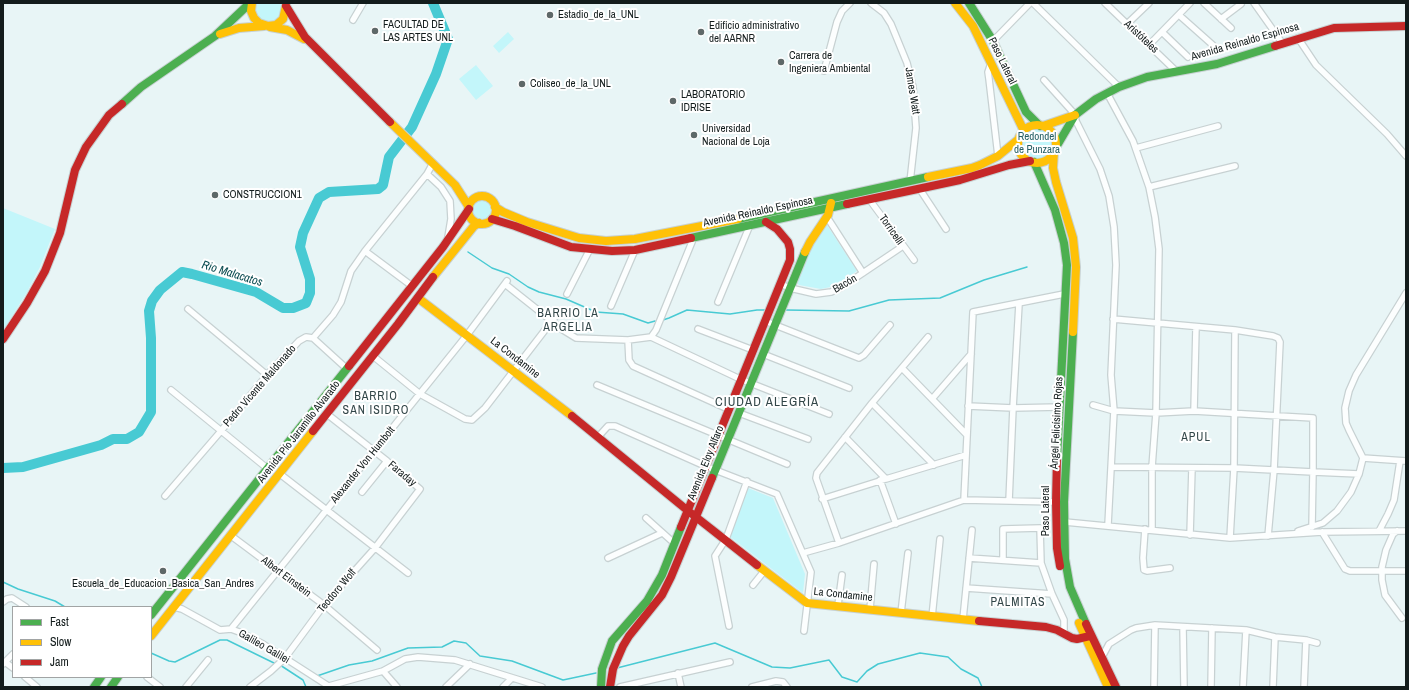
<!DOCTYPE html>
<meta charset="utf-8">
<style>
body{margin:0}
#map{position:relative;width:1409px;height:690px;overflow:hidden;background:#e8f5f6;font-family:"Archivo Narrow",sans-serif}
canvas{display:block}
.frame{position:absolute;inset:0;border:4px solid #131c1c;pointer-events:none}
.legend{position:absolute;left:12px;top:606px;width:140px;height:72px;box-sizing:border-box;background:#fff;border:1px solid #a1a4a4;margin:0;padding:5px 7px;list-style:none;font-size:12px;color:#131c1c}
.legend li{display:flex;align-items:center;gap:8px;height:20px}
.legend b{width:20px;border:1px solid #a1a4a4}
</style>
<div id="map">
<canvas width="1409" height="690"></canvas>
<div class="frame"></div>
<ul class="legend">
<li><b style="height:5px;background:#4caf50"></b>Fast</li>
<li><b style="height:5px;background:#ffc107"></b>Slow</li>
<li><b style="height:5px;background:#c62828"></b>Jam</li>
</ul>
</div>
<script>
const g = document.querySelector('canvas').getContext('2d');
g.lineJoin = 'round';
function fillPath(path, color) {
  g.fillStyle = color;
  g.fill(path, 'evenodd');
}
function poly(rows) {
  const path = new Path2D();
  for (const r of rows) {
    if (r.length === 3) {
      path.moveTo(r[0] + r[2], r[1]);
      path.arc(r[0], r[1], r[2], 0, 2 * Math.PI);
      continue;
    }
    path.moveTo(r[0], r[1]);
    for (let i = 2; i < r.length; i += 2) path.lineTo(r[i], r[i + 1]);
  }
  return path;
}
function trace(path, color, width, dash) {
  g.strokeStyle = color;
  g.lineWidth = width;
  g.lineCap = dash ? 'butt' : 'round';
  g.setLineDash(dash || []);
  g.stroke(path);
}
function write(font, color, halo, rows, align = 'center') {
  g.font = font + ' "Archivo Narrow",sans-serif';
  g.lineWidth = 4;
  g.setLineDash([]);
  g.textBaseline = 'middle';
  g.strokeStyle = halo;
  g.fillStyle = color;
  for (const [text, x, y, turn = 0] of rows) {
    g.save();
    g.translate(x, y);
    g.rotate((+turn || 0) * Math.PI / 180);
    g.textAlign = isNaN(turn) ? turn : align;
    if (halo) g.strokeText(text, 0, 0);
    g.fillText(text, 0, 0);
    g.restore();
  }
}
const green = poly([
 [256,3,282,3,283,9,277,20,268,23,256,16],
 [508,32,514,39,499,53,493,46],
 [476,65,493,86,476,100,459,79],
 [1037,144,16],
 [482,210,10],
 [3,208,55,229,40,267,27,292,4,329],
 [827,225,857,271,835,286,821,289,799,285,797,283,815,241],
 [748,488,773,498,805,574,803,593,729,536]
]);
const stream = poly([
 [468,252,492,268,509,274,528,287,539,292,566,299,596,312,623,314,648,323,655,321],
 [786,310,849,311,889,300,940,298,984,280,1027,267],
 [663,320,669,318,687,310,730,314,757,310,766,310],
 [3,582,18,589,55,601,65,607],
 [151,653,169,661,175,662,220,640,227,640,276,664],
 [280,665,303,680,306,687],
 [617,668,715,643,772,667,790,668,829,660,842,677,857,682,867,671,878,664,920,653,948,657,961,669,978,678,982,687],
 [317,676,349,665,372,661,408,648,442,647,454,641,466,643,480,656,512,661,563,680,596,673]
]);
const river = poly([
 [3,468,23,467,101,445,113,439,127,439,139,432,151,412,151,338,149,311,152,301,160,290,182,272,192,274,256,292,283,308,293,308,306,303,310,293,310,279,300,247,303,233,319,198,329,192,378,189,383,185,389,157,412,127,436,74,448,39,433,3]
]);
const street = poly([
 [871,3,884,13,891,24,907,63,913,87,916,128,910,182],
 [1033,3,1119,87],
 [1105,3,1177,72],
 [1204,3,1231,28],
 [1254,3,1283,44],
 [1179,15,1215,47],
 [1221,19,1241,4],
 [353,20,363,3],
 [1127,24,1149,3],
 [1162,32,1188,57],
 [1298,38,1316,65,1387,134,1406,156],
 [993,41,1030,3],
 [1149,45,1190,3],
 [991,63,988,72,989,79,998,156],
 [824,71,837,22,842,11,850,3],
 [1044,80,1071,110,1075,115,1076,121,1100,169,1109,196,1114,227,1116,265,1111,375,1114,411,1108,525],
 [1107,93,1133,141,1149,187,1155,217,1159,249,1156,413,1152,467,1152,529],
 [1136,148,1218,126],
 [427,174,441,187,450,201,451,219,448,237],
 [1149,187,1235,166],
 [919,188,946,229],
 [869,199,914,260],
 [827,217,863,273],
 [365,251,412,286],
 [505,284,563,330,576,338,628,340,629,360,633,366,728,409],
 [780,284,790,288,816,294,831,292,842,287,903,246],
 [567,294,590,249],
 [718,302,750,225],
 [611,306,635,250],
 [188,309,267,375],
 [1113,319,1235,330,1273,336,1278,338,1280,342,1274,470,1268,536],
 [765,321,859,358,864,355,890,325],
 [698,329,753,350],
 [651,337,656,330,694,237],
 [313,338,346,368],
 [628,340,651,337,740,379,829,414],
 [763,354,849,388],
 [373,356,420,394,465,419,472,420,485,408,555,317],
 [902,368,967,435],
 [597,385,787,464],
 [171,390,268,469],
 [932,399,971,354],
 [872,403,934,465],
 [1093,405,1114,411,1156,413,1194,411,1313,418,1313,472,1234,468,1112,467],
 [968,406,1013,408,1059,407],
 [1194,411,1196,327],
 [739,413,808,439],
 [598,437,608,426,615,426,705,466,777,494,811,572,804,631],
 [1363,458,1406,461],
 [280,474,408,573],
 [886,479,966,455],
 [880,480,896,524],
 [362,492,387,461],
 [165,496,221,431,267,375,299,341,306,337,313,338,333,315,341,302,351,271,365,251,427,174,433,163],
 [822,499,886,479,845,437],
 [964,500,973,312,1064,294],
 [1009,501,1013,408,1019,304],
 [646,518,674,543],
 [1065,522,1230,538,1322,532,1406,531],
 [1312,527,1313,472,1359,474],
 [1145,529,1143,558,1144,570,1147,571,1170,568],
 [1298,531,1323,523,1337,511,1351,492,1359,474,1363,458,1349,430,1346,423,1345,408,1349,391,1356,375,1406,293],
 [1379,531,1388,514,1394,500,1400,461],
 [1397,531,1393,534,1386,550,1382,567,1382,580,1385,595,1402,618],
 [1322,532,1345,569,1350,571,1406,571],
 [230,535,324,605,377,650],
 [1190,535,1192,468],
 [1230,538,1234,468,1235,330],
 [839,543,816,478,817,473,872,403,928,337],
 [803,553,839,543,964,500,1056,502],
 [608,558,662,533],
 [969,558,1041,563],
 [1003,560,1003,529,1040,528,1041,563,1052,594,1064,620,1064,634],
 [753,585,765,570],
 [966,588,1052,594],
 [3,602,7,599,12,598,26,607],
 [838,605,842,575],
 [174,607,182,609,220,630,231,629,242,633,263,644,330,687],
 [870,609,874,564],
 [901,613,908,553],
 [932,617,940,539],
 [963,619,972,530],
 [729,626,715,556,726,539,747,481],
 [1183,627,1184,687],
 [231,629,467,335,507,281],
 [1246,630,1275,637,1306,640,1304,687],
 [1306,640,1317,643],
 [1102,657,1109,644,1131,630,1136,628,1155,625,1246,630,1243,687],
 [5,662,13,668],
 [3,664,13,654],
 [383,671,397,687],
 [678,673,681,687],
 [25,677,37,687],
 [147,677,160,687],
 [329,686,383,671,405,659,418,657,455,660,542,687],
 [186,687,208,660],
 [250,687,271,671,285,658,324,605,375,548,420,489,387,461,327,414],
 [446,687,470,664],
 [503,687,512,678],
 [620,687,730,662],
 [752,687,776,681,783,682,787,687],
 [1154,687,1155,625],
 [1211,687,1212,628],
 [1273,687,1275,637]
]);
const fast = poly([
 [969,3,993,41,1026,112,1040,126],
 [122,104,141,87,215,36,250,3],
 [1055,149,1075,115,1096,99,1119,87,1147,77,1217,64,1275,46],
 [1034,162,1055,210,1064,243,1067,265,1057,457],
 [738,219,928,177],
 [691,238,847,204],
 [1073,332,1064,502,1065,559,1070,587,1086,624],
 [712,478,805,252],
 [151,615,349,366],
 [94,687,101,677],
 [111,687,118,677],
 [601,687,602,669,612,641,647,601,662,575,681,527]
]);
const slow = poly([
 [252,3,251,11,254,18,259,23,268,26,276,25,283,19,286,6],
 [955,3,973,26,1024,131],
 [270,27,287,30,304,39],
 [220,34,239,28,264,26],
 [390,122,455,185,469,207],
 [1037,144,19],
 [1043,126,1075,115],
 [1054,152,1053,168,1056,182,1073,238,1076,267,1073,332],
 [928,177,972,168,980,165,998,156,1020,138],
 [482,210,14],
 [495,207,503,212,527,222,579,238,606,241,635,239,738,219],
 [805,252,810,242,828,215,831,203],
 [433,277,474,226,479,223],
 [418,298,572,416],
 [757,565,807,603,979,621],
 [1079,623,1108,687],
 [151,636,313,431]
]);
const jam = poly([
 [286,6,305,37,390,122],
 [1275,46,1334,28,1406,26],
 [847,204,960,180,1009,165,1030,161],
 [492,219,515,226,571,247,612,251,635,250,691,238],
 [3,339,27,303,45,271,60,233,75,170,86,147,109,115,122,104],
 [349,366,443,247,469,209],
 [572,416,687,510,757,565],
 [313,431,398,324,433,277],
 [1057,457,1056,502,1057,548,1060,566],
 [681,527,790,260,790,249,788,242,777,229,766,222],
 [979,621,1046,627,1057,630,1072,638,1077,639,1090,636],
 [1086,624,1116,687],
 [610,687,613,669,623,646,629,636,662,595,671,577,712,478]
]);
const markers = [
 [550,15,4,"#5e6868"],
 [375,31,4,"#5e6868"],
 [701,32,4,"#5e6868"],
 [781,62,4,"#5e6868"],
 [522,84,4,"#5e6868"],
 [673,101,4,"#5e6868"],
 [694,135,4,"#5e6868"],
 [215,195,4,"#5e6868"],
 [163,571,4,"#5e6868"]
];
const poiNames = [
 ["Estadio_de_la_UNL",558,15],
 ["FACULTAD DE",383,25],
 ["LAS ARTES UNL",383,38],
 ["Edificio administrativo",709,26],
 ["del AARNR",709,39],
 ["Carrera de",789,56],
 ["Ingeniera Ambiental",789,69],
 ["Coliseo_de_la_UNL",530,84],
 ["LABORATORIO",681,95],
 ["IDRISE",681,108],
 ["Universidad",702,129],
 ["Nacional de Loja",702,142],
 ["CONSTRUCCION1",223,195],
 ["Escuela_de_Educacion_Basica_San_Andres",163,584,"center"]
];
const streetNames = [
 ["Aristóteles",1141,37,43],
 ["Avenida Reinaldo Espinosa",1245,42,-16],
 ["Paso Lateral",1002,61,64],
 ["James Watt",912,91,81],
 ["Avenida Reinaldo Espinosa",758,212,-12],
 ["Torricelli",891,230,55],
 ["Bacón",845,284,-30],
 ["La Condamine",515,358,38],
 ["Pedro Vicente Maldonado",260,386,-49],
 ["Ángel Felicísimo Rojas",1057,423,-87],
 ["Avenida Pío Jaramillo Alvarado",299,432,-52],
 ["Avenida Eloy Alfaro",706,463,-68],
 ["Alexander Von Humbolt",363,465,-51],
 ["Faraday",402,474,40],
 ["Paso Lateral",1046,511,-90],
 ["Albert Einstein",286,577,37],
 ["Teodoro Wolf",337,591,-50],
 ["La Condamine",843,595,6],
 ["Galileo Galilei",264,647,30]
];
const parkNames = [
 ["Redondel",1037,137],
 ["de Punzara",1037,150]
];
const waterNames = [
 ["Rio Malacatos",232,274,17]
];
const neighbourhoodNames = [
 ["BARRIO LA",568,314],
 ["ARGELIA",568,328],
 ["BARRIO",376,397],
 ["SAN ISIDRO",376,411],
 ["APUL",1196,438],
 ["PALMITAS",1018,603]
];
const quarterNames = [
 ["CIUDAD ALEGRÍA",767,403]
];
fillPath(green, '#c3f6fa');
trace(stream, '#48cad3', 1.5);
trace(river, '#48cad3', 10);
trace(street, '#c7d1d2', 8);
trace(fast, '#c7d1d2', 10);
trace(slow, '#c7d1d2', 10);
trace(jam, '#c7d1d2', 10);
trace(street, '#fcfefe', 5.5);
trace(fast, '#4caf50', 8);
trace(slow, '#ffc107', 8);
trace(jam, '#c62828', 8);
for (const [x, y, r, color] of markers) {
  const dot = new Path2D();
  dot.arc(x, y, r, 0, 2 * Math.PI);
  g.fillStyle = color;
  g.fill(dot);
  trace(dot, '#fff', 1.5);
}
write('11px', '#131c1c', '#fff', poiNames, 'left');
write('11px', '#131c1c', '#fff', streetNames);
write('11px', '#255f64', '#fff', parkNames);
write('italic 12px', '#0b4c51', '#fff', waterNames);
g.letterSpacing = '1px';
write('12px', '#324648', '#fff', neighbourhoodNames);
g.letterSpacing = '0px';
g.letterSpacing = '1px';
write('13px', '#324648', '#fff', quarterNames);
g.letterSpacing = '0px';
</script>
